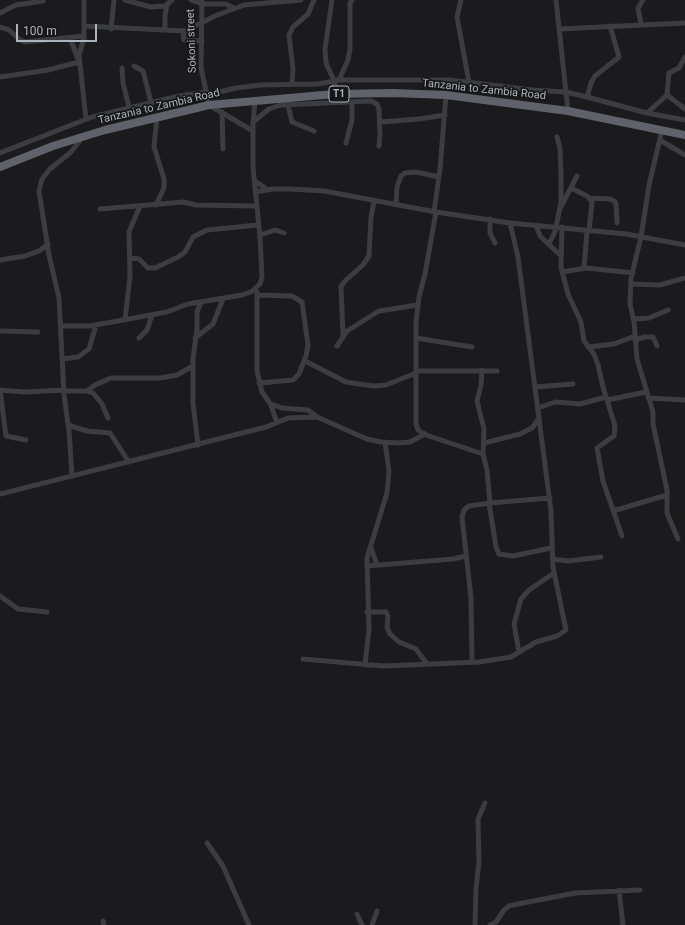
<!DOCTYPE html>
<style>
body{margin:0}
#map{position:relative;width:685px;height:925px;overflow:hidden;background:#1b1b1d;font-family:Roboto,sans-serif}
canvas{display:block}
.scale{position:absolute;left:16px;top:24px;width:81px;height:18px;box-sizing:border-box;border:2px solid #acb3be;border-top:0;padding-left:5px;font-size:12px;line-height:14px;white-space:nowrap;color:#acb3be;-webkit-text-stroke:3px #161618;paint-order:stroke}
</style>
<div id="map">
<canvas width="685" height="925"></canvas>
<div class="scale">100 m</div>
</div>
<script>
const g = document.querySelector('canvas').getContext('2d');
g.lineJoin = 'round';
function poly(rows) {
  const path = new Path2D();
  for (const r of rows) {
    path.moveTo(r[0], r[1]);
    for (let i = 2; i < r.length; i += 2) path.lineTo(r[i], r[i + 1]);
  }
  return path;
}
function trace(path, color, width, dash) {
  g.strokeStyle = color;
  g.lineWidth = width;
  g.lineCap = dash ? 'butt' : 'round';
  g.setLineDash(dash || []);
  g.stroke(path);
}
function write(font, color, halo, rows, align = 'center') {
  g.font = font + ' Roboto,sans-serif';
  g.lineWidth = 3.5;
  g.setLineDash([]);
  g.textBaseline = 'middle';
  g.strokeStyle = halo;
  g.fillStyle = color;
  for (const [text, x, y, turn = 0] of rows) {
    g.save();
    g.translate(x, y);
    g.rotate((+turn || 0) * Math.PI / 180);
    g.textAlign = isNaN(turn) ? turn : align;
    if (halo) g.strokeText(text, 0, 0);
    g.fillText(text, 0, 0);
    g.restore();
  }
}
const minor = poly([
 [84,0,84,38,79,55,86,119],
 [125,0,151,7,165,6,172,0],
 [191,0,201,3],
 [202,0,201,68,209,105,253,131],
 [332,0,325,49,326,63,335,83,335,94],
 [461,0,457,17,469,82],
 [556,0,568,111],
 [201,4,226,4,234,8],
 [0,13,16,5,43,1],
 [641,24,638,8,643,0],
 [84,26,185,31,215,16,244,5,301,0],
 [0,27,9,30,20,40,25,42,84,36],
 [111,29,114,0],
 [559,29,685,23],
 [165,30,165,16,167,4],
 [183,32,184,40,202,41],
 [70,38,78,59],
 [134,66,143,71,151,102],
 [122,68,123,83,129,107],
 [0,77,48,70,79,62],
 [334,80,450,80,532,90,566,92,587,97,591,83,595,76,619,57,610,26],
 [339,80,348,60,350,49,350,3,352,0],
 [292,84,293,69,289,35,293,27,308,14,314,0],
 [207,95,236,88,260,85,318,84,335,81],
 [667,95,685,109],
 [587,97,647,113,685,120],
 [288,105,292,122,314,131],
 [222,112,223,149],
 [647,113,667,95,669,73,679,68,685,57],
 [253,122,269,109,281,105,371,101,377,104,379,109,380,135,379,146],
 [380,122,419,119,445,115],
 [662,130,649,185,641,237,631,278,630,304,634,321,637,359,653,412,653,424,667,490,667,513,678,539],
 [660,140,685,155],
 [346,143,352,120,352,102],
 [0,153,92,117,179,96,207,92],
 [255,181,268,190],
 [571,188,587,196,592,202,589,231],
 [256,192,272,189,291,189,324,191,436,212,510,223,626,234,685,245],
 [589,198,610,199,614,201,616,203,617,223],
 [396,204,397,187,401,176,405,173,416,172,439,177],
 [156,205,164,188,164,179,154,147,157,117],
 [561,207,577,176],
 [100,209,183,202,196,205,256,206],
 [434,212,440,169,446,95],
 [436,212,425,274,419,297,416,322,416,424,418,430,426,435,483,454,487,470,490,503],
 [490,219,490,233,495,243],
 [536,225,540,236,560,255],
 [556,227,561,202,561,177,560,148,557,137],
 [562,227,561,267,568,294,581,322,584,341,594,354,598,365,603,387,615,426,614,436,597,448,603,481,622,536],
 [260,235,275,230,284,233],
 [549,244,557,227],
 [130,258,139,259,148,268,155,268,178,257,185,252,193,237,207,230,258,225],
 [0,260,25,256,39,251,48,244],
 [584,268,587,231],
 [562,272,586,268,633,273],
 [631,284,660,285,685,278],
 [257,292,257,371,262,392,271,405,277,423],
 [258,295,292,296,302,302,308,345,306,356,299,374,293,380,259,383],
 [633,319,649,318,668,310],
 [125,320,130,276,129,232,140,206],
 [61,326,90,326,167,312,188,304,242,295,251,292,260,284,262,277,260,237,253,167,253,125,255,100],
 [0,331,38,332],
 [343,335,341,286,346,280,363,265,369,256,371,217,374,201],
 [139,338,147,330,152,315],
 [195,338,213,324,223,299],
 [416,338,472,347],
 [635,340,645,337,653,337,657,346],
 [337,346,347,331,379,311,418,305],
 [588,347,614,344,635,336],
 [62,359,78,357,89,349,96,325],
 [305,361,346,382,373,386,386,385,416,373],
 [482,370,481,385,477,401,484,429,483,454],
 [416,371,497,371],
 [535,387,573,384],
 [0,390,6,436,26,440],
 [0,390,24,392,64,390],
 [64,391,87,391,93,393,102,404,108,418],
 [87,391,95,385,111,378,160,378,177,375,193,366],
 [648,398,685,400],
 [607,400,646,392],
 [271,404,282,408,308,410,317,417],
 [538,408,555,402,580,404,606,397],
 [68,425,87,431,110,433,129,462],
 [484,443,520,434,532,428,539,418],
 [198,445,193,403,193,358,197,331,197,312,201,302],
 [72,476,69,431,64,395,59,298,49,255,39,191,42,179,50,169,70,153,83,137],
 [0,494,266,427,288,418,317,417,367,439,381,442,398,443,410,442,425,434],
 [489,503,496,547,499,554,513,556,551,548],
 [613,511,667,495],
 [371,548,377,565],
 [552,559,569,561,601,557],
 [367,566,453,559,466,556],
 [0,596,18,609,47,612],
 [367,612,386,612,388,616,387,627,390,634,399,642,416,649,427,664],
 [519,652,514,624,521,599,529,590,554,573],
 [303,659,383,666,479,662,511,657,536,642,557,636,566,630,553,567,551,511,518,257,510,223],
 [472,662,471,598,462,517,464,510,469,506,490,503,550,498],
 [365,665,369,629,367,558,387,493,389,471,385,442],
 [207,843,223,866,249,925],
 [619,890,623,925],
 [357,914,362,925],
 [103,921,104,925],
 [372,925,377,911],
 [475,925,476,888,479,862,478,819,485,803],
 [490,925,496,922,504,910,509,906,518,904,575,893,640,890]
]);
const trunk = poly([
 [0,167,53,146,105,130,209,105,335,94,393,93,446,95,568,111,685,135]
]);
const shields = [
 [339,94,20]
];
const shieldNames = [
 ["T1",339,94]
];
const streetNames = [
 ["Sokoni street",192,41,-92],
 ["Tanzania to Zambia Road",484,90,6],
 ["Tanzania to Zambia Road",159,107,-13]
];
trace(minor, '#3b3d43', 5);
trace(trunk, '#5f626b', 8);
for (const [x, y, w] of shields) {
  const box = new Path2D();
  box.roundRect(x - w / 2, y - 8, w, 16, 3);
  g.fillStyle = '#161618';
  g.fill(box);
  trace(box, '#acb3be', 1);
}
write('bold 10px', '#acb3be', null, shieldNames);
write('11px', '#acb3be', '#161618', streetNames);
</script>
